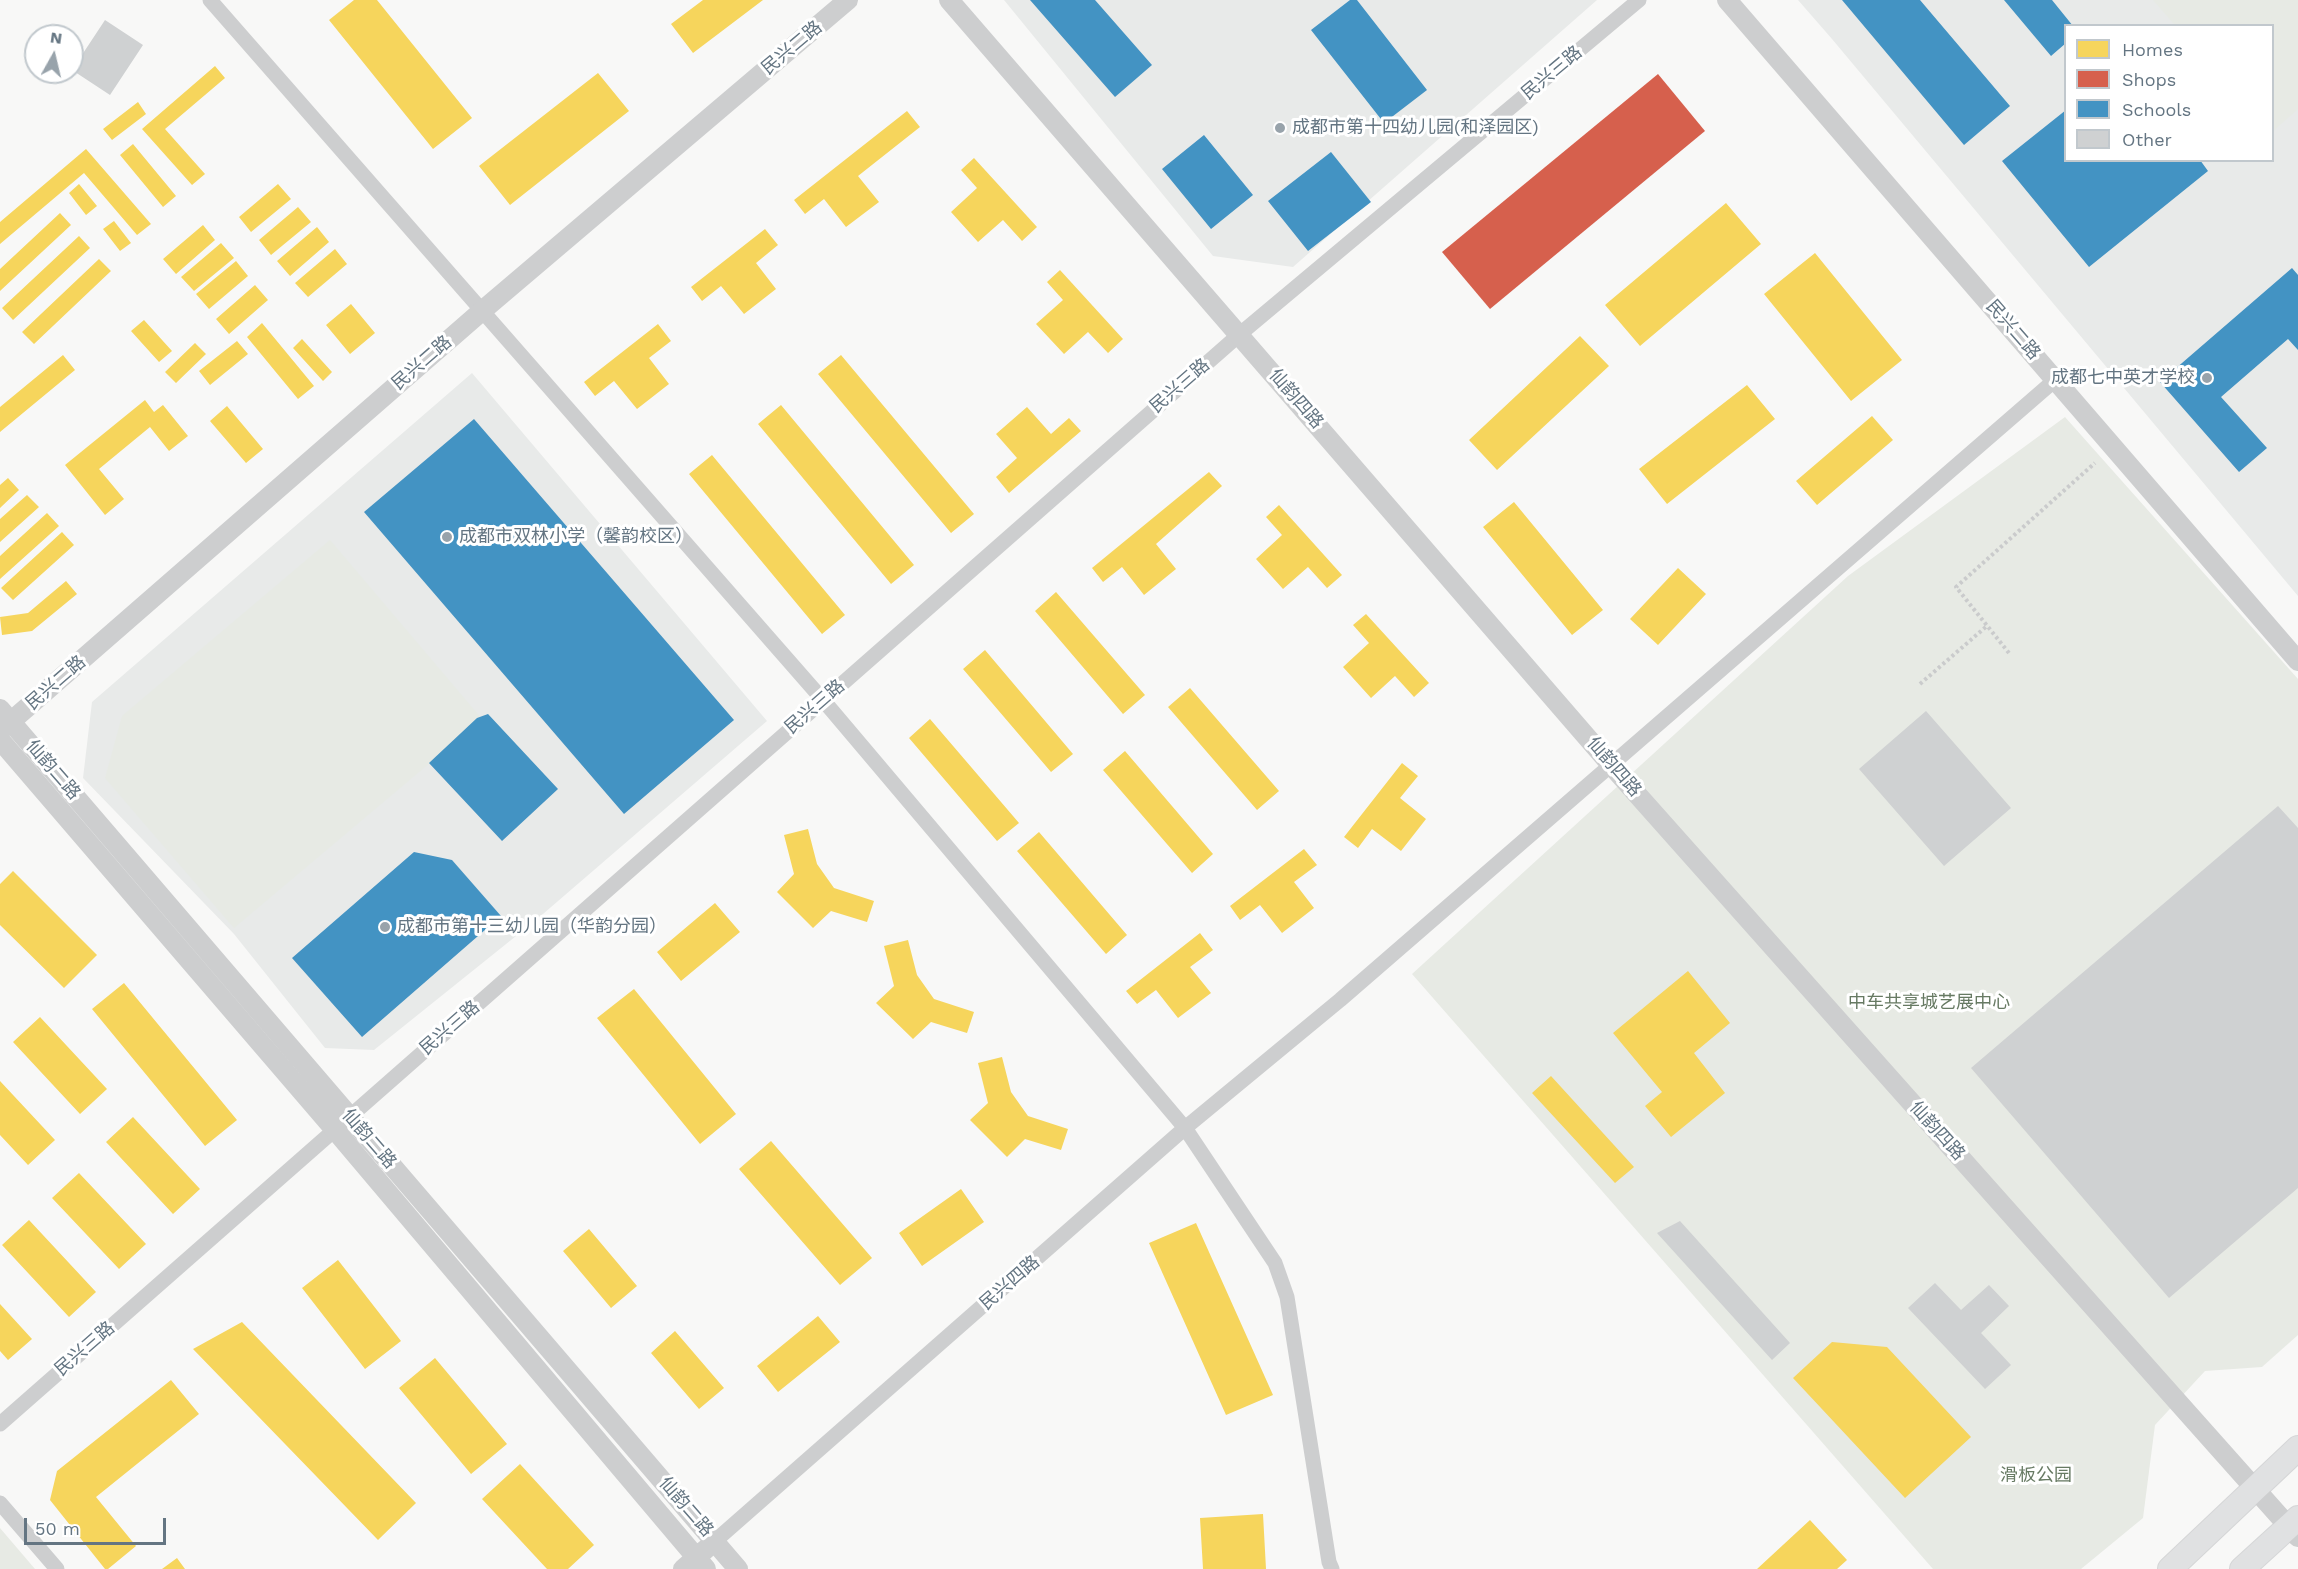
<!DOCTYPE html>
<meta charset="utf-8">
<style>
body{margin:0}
#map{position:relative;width:2298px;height:1569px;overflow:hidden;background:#f8f8f7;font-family:"Work Sans",sans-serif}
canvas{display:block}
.legend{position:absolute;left:2064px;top:24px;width:210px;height:138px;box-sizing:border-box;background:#fff;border:2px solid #c1c8cd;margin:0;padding:8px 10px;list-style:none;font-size:18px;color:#647582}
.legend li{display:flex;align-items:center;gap:12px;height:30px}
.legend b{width:30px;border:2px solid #c1c8cd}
.north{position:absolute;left:24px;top:24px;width:60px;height:60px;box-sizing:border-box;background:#fff;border:2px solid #c1c8cd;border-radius:50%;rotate:8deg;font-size:16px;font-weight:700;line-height:24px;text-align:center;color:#647582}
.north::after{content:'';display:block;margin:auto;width:21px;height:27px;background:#98a3ab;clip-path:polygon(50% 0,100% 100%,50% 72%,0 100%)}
.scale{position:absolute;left:24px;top:1518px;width:142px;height:27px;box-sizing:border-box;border:3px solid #647582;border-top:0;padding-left:8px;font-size:18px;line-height:21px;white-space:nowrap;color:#647582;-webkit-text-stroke:4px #fff;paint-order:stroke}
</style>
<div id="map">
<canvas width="2298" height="1569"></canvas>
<ul class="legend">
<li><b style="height:16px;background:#f6d55c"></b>Homes</li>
<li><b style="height:16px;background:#d6604d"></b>Shops</li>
<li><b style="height:16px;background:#4393c3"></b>Schools</li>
<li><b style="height:16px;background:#cfd1d2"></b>Other</li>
</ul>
<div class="north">N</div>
<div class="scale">50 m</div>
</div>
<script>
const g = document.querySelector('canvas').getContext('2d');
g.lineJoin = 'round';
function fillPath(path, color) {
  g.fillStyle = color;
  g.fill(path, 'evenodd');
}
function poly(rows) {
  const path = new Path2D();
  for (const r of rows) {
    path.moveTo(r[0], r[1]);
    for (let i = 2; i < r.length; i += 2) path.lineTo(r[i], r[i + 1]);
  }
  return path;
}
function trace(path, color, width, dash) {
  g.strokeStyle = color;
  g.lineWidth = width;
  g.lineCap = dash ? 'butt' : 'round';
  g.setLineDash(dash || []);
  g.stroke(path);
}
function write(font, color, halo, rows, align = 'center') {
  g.font = font + ' "Work Sans","Noto Sans SC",sans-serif';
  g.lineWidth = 6;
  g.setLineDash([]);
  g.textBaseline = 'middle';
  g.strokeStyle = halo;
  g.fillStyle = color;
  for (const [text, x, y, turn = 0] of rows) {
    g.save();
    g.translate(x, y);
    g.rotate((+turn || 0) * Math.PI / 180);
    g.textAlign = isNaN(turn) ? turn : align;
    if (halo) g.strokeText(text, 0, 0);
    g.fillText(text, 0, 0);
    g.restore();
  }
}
const built = poly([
 [1004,0,1597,0,1293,267,1213,256],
 [1798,0,2298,0,2298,596,1832,39],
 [2066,26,2272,26,2272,160,2066,160],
 [472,373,767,721,536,920,374,1050,325,1048,234,934,83,778,92,702]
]);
const green = poly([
 [2153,0,2298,0,2298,109,2273,131,2272,26,2175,25],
 [2065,417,2298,679,2298,1335,2262,1367,2205,1371,2155,1425,2143,1518,2081,1569,1933,1569,1412,974,1848,576],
 [330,540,482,719,234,928,105,778,122,716],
 [0,1528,35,1569,0,1569]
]);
const homes = poly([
 [354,0,377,0,472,118,433,149,329,20],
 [703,0,763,0,693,53,671,24],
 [215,66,225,78,165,129,205,174,192,185,142,129],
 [598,73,629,111,510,205,479,166],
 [138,102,146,114,112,140,103,129],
 [907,111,920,127,858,176,879,202,846,227,824,199,805,214,794,200],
 [133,144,176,196,163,207,120,155],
 [86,149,151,224,137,235,84,173,0,244,0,222],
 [974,158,1037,227,1022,241,1003,220,978,242,951,212,977,188,961,170],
 [79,184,97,206,86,215,69,193],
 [278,184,291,199,251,232,239,217],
 [1726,203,1761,244,1640,346,1605,305],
 [298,207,311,222,271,255,259,240],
 [60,213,71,225,0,291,0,269],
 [114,221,131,243,120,251,103,229],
 [203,225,215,240,176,274,163,259],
 [317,227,329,242,290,276,277,261],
 [765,229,778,245,756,263,776,289,744,314,721,286,702,301,691,287],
 [79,236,90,248,13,320,2,308],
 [221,243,234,258,194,291,181,277],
 [335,249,347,264,308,297,295,283],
 [1815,253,1902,360,1851,401,1764,294],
 [99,259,111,271,34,344,22,332],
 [236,261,248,276,209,309,196,294],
 [1060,270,1123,339,1108,353,1088,332,1064,354,1036,324,1063,300,1047,282],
 [255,285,268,300,229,334,216,319],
 [351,304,375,333,350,354,326,325],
 [144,320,172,351,159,362,131,331],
 [262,323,314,386,298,399,247,337],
 [658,324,671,341,649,358,669,384,637,409,614,381,595,396,584,382],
 [1580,336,1609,366,1497,470,1469,440],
 [302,339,332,372,323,381,293,348],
 [237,341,248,354,210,385,199,371],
 [195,343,206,354,176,383,165,372],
 [63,355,75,370,0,432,0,407],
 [841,355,974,514,951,533,818,374],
 [1747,385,1775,419,1667,504,1639,469],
 [145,400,154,412,163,405,188,436,169,451,150,427,99,469,124,499,105,515,65,465],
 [781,405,914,565,891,584,758,424],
 [227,406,263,449,246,463,210,421],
 [1027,407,1051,434,1069,418,1081,431,1009,493,996,477,1017,458,996,434],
 [1872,416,1893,440,1817,505,1796,481],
 [712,455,845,615,822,634,689,474],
 [1209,472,1222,486,1156,544,1176,569,1144,595,1122,567,1103,582,1092,568],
 [8,478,19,490,0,508,0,485],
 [27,495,39,507,0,542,0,519],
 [1514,502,1603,610,1572,635,1483,527],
 [1279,505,1342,575,1327,588,1308,567,1283,589,1256,559,1282,535,1266,517],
 [47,513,59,526,0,579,0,556],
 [62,532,74,545,13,600,1,588],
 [1678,568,1706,594,1658,645,1630,619],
 [66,581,77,594,32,631,2,635,0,617,28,613],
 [1056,592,1145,695,1123,714,1035,611],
 [1366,614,1429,683,1414,697,1395,676,1371,698,1343,667,1369,643,1353,625],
 [985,650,1073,754,1051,772,963,669],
 [1190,688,1279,791,1257,810,1168,707],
 [930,719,1019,823,997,841,909,738],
 [1125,751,1213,854,1192,873,1103,770],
 [1402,763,1418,776,1400,798,1426,819,1401,851,1372,829,1358,848,1344,837],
 [808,829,817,864,834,888,874,901,867,922,831,911,813,928,777,892,794,874,784,835],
 [1039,832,1127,935,1106,954,1017,851],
 [1304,849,1317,865,1294,882,1314,908,1282,933,1260,905,1240,920,1230,906],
 [13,871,97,955,64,988,0,925,0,884],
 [715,903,740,932,681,981,657,952],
 [1200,933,1213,950,1190,967,1211,993,1178,1018,1156,990,1137,1004,1126,991],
 [908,940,917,975,934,999,974,1012,967,1033,931,1022,913,1039,876,1003,894,986,884,946],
 [1688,971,1730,1023,1694,1053,1725,1093,1671,1137,1645,1106,1662,1092,1613,1033],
 [124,983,237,1120,205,1146,92,1009],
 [634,989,736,1114,700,1144,597,1018],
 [40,1017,107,1089,80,1114,13,1042],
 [1002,1057,1011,1092,1028,1116,1068,1129,1061,1150,1025,1139,1007,1157,970,1120,988,1103,978,1063],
 [1551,1076,1634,1167,1615,1183,1532,1093],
 [0,1081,55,1140,28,1165,0,1135],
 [133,1117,200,1189,173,1214,106,1142],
 [771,1141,872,1258,840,1285,739,1169],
 [79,1173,146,1244,119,1269,52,1198],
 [961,1189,984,1222,922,1266,899,1233],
 [29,1220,96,1292,69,1317,2,1245],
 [1196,1223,1273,1395,1226,1415,1149,1243],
 [589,1229,637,1286,611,1308,563,1251],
 [338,1260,401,1341,365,1369,302,1288],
 [0,1304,32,1339,8,1360,0,1351],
 [818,1316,840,1342,778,1392,757,1366],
 [242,1322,416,1503,378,1540,193,1349],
 [675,1331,724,1388,699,1409,651,1353],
 [1832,1342,1887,1347,1971,1437,1905,1498,1793,1378],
 [435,1358,507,1444,471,1474,399,1388],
 [171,1380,199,1414,96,1497,136,1546,108,1569,105,1569,50,1500,57,1471],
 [520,1464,594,1545,568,1569,547,1569,482,1499],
 [1263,1514,1266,1569,1203,1569,1200,1518],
 [1810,1520,1847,1560,1837,1569,1757,1569],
 [177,1558,185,1569,162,1569]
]);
const shops = poly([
 [1658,74,1705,131,1490,309,1442,252]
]);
const schools = poly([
 [1030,0,1095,0,1152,65,1115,97],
 [1350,0,1357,0,1427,90,1384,123,1311,30],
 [1842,0,1920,0,2010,106,1964,145],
 [2004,0,2052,0,2073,26,2066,26,2066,43,2051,56],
 [2066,110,2066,160,2200,160,2208,171,2089,267,2002,161],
 [1204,135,1253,195,1211,229,1162,169],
 [1331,152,1371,202,1308,251,1268,201],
 [2292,268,2298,275,2298,350,2288,339,2221,397,2267,448,2239,472,2160,382],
 [474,419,734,720,624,814,364,512],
 [488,714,558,789,502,841,429,763,477,718],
 [414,852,452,860,501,916,362,1037,292,958]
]);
const building = poly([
 [105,20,143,45,110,95,72,70],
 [1926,711,2011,808,1944,866,1859,769],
 [2278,806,2298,828,2298,1188,2169,1298,1971,1068],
 [1680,1221,1790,1343,1772,1360,1657,1233],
 [1935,1283,1961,1310,1989,1285,2009,1306,1981,1333,2011,1365,1985,1389,1908,1308]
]);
const path = poly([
 [2009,653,1956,587,2095,463],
 [1920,684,1988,625]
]);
const minor = poly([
 [210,0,823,700,1185,1128,1275,1263,1287,1297,1329,1562,1332,1569],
 [0,1424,1240,334,1639,0],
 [0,1503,57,1569],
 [715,1541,1185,1128,1340,1000,2055,380]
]);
const tertiary = poly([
 [949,0,1611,765,2298,1537],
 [1727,0,2298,661],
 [0,709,738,1569],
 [0,731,483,310,848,0],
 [0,740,335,1130,706,1569],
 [683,1569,706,1549]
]);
const primary = poly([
 [2170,1569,2298,1448],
 [2242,1569,2298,1518]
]);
const markers = [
 [1280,128,6,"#98a3ab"],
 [2207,378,6,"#98a3ab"],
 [447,537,6,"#98a3ab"],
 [385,927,6,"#98a3ab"]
];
const streetNames = [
 ["民兴二路",792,48,-40],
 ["民兴三路",1552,73,-40],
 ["民兴二路",2013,330,49],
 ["民兴二路",422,363,-41],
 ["民兴三路",1180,386,-41],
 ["仙韵四路",1296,399,49],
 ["民兴二路",56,683,-41],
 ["民兴三路",815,707,-41],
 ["仙韵四路",1614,767,49],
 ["仙韵二路",53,770,49],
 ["民兴三路",450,1028,-41],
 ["仙韵四路",1937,1131,48],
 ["仙韵二路",369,1139,49],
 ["民兴四路",1010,1283,-41],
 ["民兴三路",85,1349,-41],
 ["仙韵二路",686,1507,49]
];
const poiNames = [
 ["成都市第十四幼儿园(和泽园区)",1292,128],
 ["成都七中英才学校",2195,378,"right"],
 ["成都市双林小学（馨韵校区）",459,537],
 ["成都市第十三幼儿园（华韵分园）",397,927]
];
const parkNames = [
 ["中车共享城艺展中心",1929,1003],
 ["滑板公园",2036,1476]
];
fillPath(built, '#e8eae9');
fillPath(green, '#e7eae4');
fillPath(homes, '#f6d55c');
fillPath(shops, '#d6604d');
fillPath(schools, '#4393c3');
fillPath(building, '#cfd1d2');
trace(primary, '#d5d6d7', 26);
trace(path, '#cacbcc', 4, [3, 3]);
trace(minor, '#cdcecf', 15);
trace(tertiary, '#cdcecf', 20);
trace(primary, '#e0e1e2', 24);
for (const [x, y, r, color] of markers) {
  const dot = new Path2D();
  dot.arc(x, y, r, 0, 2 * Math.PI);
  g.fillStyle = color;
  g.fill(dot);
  trace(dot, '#fff', 2);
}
write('18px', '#647582', '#fff', streetNames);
write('18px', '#647582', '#fff', poiNames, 'left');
write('18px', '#677a63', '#fff', parkNames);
</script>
